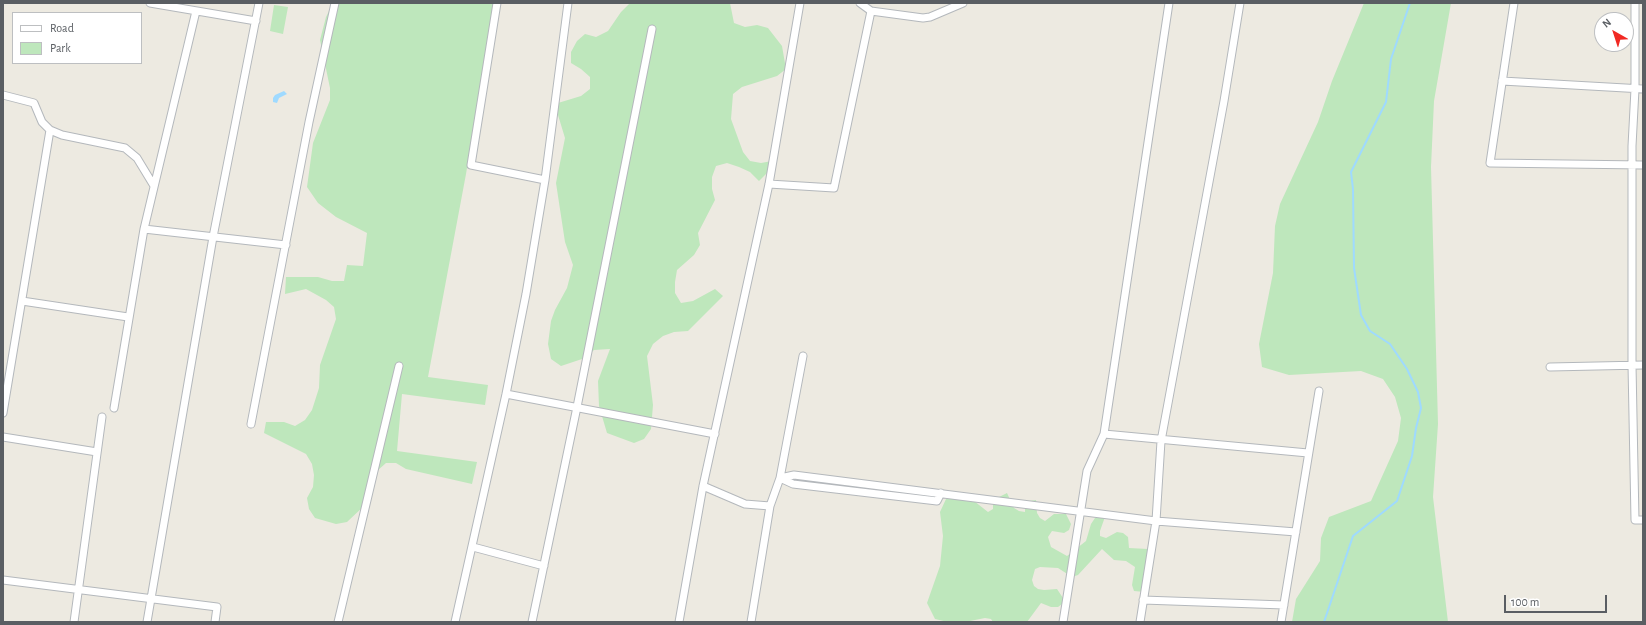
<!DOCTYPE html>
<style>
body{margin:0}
#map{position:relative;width:1646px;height:625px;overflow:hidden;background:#edeae1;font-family:"Alegreya Sans",sans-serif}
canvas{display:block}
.frame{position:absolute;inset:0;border:4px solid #5a5e63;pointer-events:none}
.legend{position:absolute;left:12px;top:12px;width:130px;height:52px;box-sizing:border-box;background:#fff;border:1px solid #bdbfc1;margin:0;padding:5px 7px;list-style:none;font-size:12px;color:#5a5e63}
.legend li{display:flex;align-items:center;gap:8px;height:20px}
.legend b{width:20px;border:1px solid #bdbfc1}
.north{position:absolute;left:1594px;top:12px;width:40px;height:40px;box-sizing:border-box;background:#fff;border:1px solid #bdbfc1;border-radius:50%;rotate:321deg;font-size:11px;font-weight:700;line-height:16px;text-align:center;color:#5a5e63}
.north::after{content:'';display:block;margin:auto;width:14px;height:18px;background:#f12923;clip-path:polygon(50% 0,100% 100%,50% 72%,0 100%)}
.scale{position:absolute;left:1504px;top:595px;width:103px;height:18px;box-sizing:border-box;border:2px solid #5a5e63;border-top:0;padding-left:5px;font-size:12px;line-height:14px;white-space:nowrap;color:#5a5e63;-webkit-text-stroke:3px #fff;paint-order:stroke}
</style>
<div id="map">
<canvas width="1646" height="625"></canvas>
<div class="frame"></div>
<ul class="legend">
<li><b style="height:5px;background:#fff"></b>Road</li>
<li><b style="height:11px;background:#bee7bc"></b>Park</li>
</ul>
<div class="north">N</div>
<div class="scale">100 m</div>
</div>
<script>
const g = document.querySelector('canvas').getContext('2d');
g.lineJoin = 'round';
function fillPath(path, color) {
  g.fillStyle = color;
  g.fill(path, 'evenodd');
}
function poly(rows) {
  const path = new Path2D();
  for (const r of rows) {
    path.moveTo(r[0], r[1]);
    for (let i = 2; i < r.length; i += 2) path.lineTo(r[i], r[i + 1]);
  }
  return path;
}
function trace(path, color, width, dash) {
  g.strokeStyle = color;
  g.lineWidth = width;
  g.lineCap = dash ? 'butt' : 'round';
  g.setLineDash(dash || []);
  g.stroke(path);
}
const green = poly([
 [333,3,494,3,466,174,428,377,488,385,485,405,402,394,397,451,477,462,472,484,406,469,396,463,386,463,377,471,364,506,347,522,336,524,315,518,309,509,307,498,313,487,314,475,312,464,306,454,264,433,266,422,284,422,295,426,305,420,312,410,319,388,320,365,336,319,334,307,326,300,306,289,285,294,286,277,318,277,332,281,344,281,347,265,363,266,367,233,336,217,318,203,307,187,313,143,330,100,330,88,320,40,326,17],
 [630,3,730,3,734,23,745,27,757,25,768,28,782,46,786,69,777,76,742,87,733,94,731,119,743,152,750,161,761,163,772,161,767,173,759,181,750,172,739,167,727,163,716,166,712,177,712,189,715,200,698,233,700,245,694,255,677,270,675,282,675,293,681,303,693,301,715,289,723,296,688,331,674,332,663,336,653,344,647,356,653,405,651,429,644,439,634,443,607,433,599,406,598,381,610,349,594,350,585,358,561,366,551,359,548,344,551,321,555,310,567,288,573,265,565,242,556,183,565,138,558,115,558,103,581,96,590,89,590,77,581,69,571,63,571,52,577,41,585,34,596,37,608,31,621,12],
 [1364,3,1451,3,1434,101,1431,167,1438,424,1433,497,1448,622,1292,622,1296,599,1320,561,1321,538,1329,517,1371,501,1398,441,1401,418,1395,397,1383,379,1361,371,1289,375,1262,367,1259,344,1273,273,1275,226,1280,204,1318,122,1332,81],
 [274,5,288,7,283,34,270,31],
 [790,478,892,490,893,491,893,493,791,482],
 [1007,493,1014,508,1019,511,1025,512,1025,506,1029,501,1036,500,1037,513,1040,518,1045,521,1054,514,1066,514,1071,524,1069,530,1064,533,1052,531,1048,537,1051,547,1067,556,1086,541,1091,524,1095,518,1100,515,1106,514,1100,531,1100,536,1106,538,1117,532,1123,533,1128,537,1129,548,1148,549,1150,560,1153,565,1145,592,1134,591,1132,585,1135,567,1126,561,1114,560,1102,549,1078,575,1072,577,1058,568,1040,567,1035,569,1032,580,1034,586,1038,589,1044,590,1057,589,1063,598,1062,604,1058,607,1051,607,1041,603,1027,622,993,622,991,619,985,618,965,622,948,622,935,619,927,603,940,566,943,536,940,512,946,499,949,498,974,501,988,512,993,509,993,502,997,498]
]);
const water = poly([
 [284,91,287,94,279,98,277,103,273,102,273,98,275,95]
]);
const stream = poly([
 [1324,622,1353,536,1397,501,1412,456,1416,428,1421,408,1418,392,1407,369,1390,344,1370,331,1361,315,1354,268,1353,189,1351,172,1386,102,1391,59,1410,3]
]);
const minor = poly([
 [150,3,256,21],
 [497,3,471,165,545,180],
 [860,3,871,11,923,18,930,17,963,3],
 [1514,3,1490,163,1643,165],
 [1635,3,1635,89,1632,146,1632,365,1635,520,1643,520],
 [1502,81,1643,89],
 [3,95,34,103,42,122,50,130,62,135,125,148,137,158,154,186],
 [769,184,834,188,871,11],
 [144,229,286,245],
 [22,301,128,317],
 [1550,367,1643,365],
 [506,394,715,434],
 [114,408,144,229,196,11],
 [3,413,50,130],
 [251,424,309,122,335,3],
 [1104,434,1308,453],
 [3,437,97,452],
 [780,478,794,475,1156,521,1296,532],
 [780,478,793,484,937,501,941,493],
 [703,486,745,504,770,506,780,478,803,356],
 [473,547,544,566],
 [3,580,217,607,215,622],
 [1143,600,1284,605],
 [74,622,102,417],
 [147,622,213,237,259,3],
 [338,622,399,366],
 [455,622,506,394,526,294,545,180,568,3],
 [532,622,577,407,652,29],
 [679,622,703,486,769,184,800,3],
 [751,622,770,506],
 [1063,622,1087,471,1104,434,1169,3],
 [1140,622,1156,521,1161,441,1224,101,1240,3],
 [1281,622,1319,391]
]);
fillPath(green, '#bee7bc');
fillPath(water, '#9fdaff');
trace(stream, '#9fdaff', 2);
trace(minor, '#b4b8bc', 9);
trace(minor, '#fff', 7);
</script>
